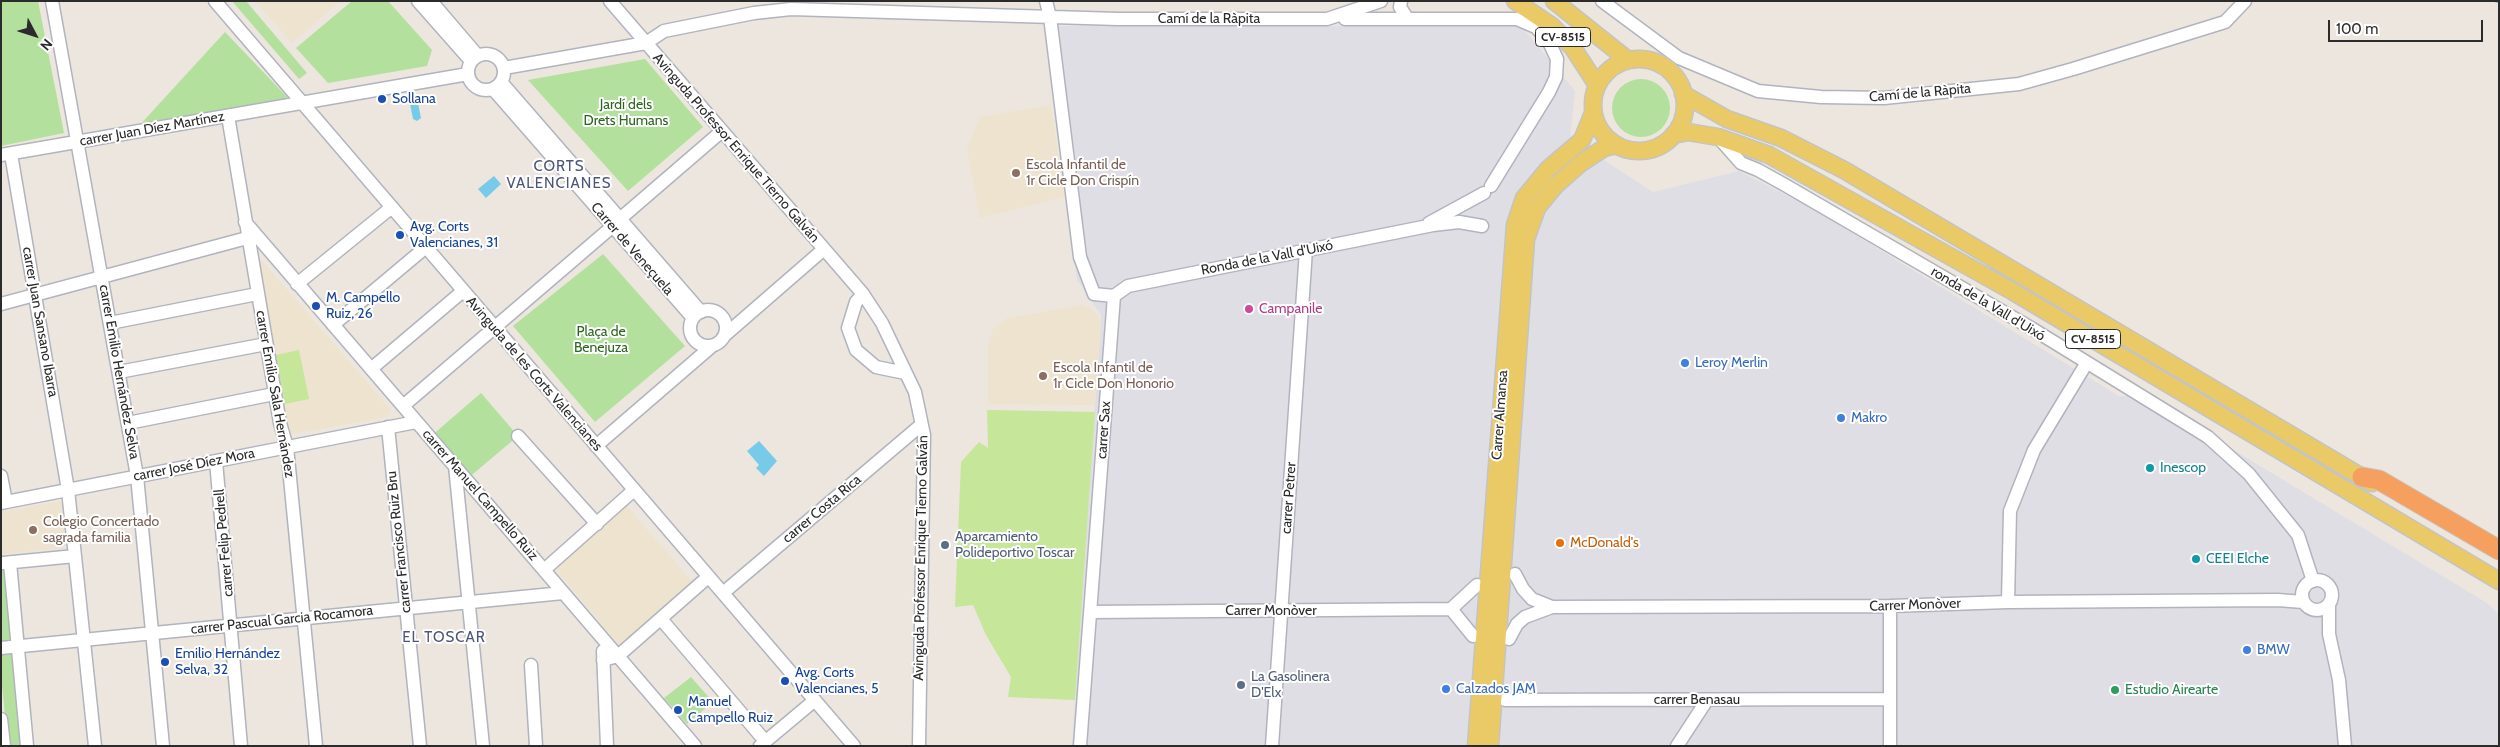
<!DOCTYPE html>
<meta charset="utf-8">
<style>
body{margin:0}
#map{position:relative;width:2500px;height:747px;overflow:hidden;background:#ece6de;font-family:Cabin,sans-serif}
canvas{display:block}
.frame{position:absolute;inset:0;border:2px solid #2b2b2b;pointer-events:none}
.north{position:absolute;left:10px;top:10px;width:50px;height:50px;-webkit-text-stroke:4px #fff;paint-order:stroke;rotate:130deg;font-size:14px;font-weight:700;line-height:20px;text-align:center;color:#2b2b2b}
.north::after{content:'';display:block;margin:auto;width:18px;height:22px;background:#2b2b2b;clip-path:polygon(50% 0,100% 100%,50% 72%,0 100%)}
.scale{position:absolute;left:2328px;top:20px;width:155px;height:22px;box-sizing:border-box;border:2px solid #2b2b2b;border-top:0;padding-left:6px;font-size:15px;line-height:18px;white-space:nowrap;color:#2b2b2b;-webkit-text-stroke:4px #fff;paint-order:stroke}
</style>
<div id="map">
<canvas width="2500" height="747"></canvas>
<div class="frame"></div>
<div class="north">N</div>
<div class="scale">100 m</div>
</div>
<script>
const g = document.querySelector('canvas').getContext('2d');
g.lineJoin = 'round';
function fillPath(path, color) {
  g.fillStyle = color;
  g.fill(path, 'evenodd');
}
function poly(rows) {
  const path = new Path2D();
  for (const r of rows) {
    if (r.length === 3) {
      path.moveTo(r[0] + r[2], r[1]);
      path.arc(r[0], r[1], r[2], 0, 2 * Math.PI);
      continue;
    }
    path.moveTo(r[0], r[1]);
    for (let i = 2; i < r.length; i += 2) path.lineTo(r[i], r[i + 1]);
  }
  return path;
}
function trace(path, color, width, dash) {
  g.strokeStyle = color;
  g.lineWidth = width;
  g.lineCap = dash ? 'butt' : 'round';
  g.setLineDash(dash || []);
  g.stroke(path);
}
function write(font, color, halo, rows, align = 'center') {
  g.font = font + ' Cabin,sans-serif';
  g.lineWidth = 4;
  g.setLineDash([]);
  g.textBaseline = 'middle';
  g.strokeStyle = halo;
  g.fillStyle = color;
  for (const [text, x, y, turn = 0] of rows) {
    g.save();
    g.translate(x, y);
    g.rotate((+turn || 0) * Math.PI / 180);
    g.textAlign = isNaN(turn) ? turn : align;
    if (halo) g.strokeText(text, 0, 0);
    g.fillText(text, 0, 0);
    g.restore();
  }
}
const industrial = poly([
 [1048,26,1521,26,1575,91,1570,138,1653,192,1739,171,1808,206,2119,396,2131,396,2237,452,2487,603,2499,614,2499,746,1072,746,1101,315,1077,280]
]);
const education = poly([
 [255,1,340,1,292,43],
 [1051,105,1064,197,980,218,967,149,980,117],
 [255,253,390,409,387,417,287,435],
 [1082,305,1090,308,1098,315,1101,325,1095,405,988,404,988,347,993,329,1008,318],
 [62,501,65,548,1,554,1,512],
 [625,504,694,584,621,647,554,567]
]);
const green = poly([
 [1,1,38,1,64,133,1,146],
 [232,1,246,1,307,73,299,79],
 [352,1,388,1,432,50,427,66,328,83,296,48],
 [225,32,289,99,137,128],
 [645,59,703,127,628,191,528,80],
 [1641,108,29],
 [603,254,685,346,595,422,513,326],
 [481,393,518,436,467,479,430,437],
 [1,567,6,567,12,641,1,642],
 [14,652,22,746,8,746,1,675,1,653],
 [691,677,713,702,687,724,664,698]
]);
const pitch = poly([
 [299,350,309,399,285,404,276,355],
 [987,410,1095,412,1075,700,1008,697,1011,677,986,635,973,605,955,607,961,462,979,442,988,448]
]);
const water = poly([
 [418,103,421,118,417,121,413,119,410,104],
 [494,176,501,184,486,198,478,189],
 [759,441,777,461,764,476,756,468,759,465,747,451]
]);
const stream = poly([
 [2496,1,2499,2]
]);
const minor = poly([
 [52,1,137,476,163,746],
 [215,1,854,746],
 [418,1,471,61],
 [431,1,478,56],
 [610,1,863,294,882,323,915,392,924,435,919,746],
 [1046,1,1050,17,1080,257,1094,294,1114,296,1080,746],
 [1401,1,1400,7,1407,18],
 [1602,1,1679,58,1758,91,1821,97,1884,98,2019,84,2073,69,2225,22,2245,1],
 [1345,19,1517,19,1545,31],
 [486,72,18],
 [504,68,646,43,664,31,754,13,791,9,1118,19,1327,19,1381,1],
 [501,82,701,312],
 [493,89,693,318],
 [228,116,280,423,287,447,316,746],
 [1718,137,1741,163,1758,170,1785,185,2031,328,2208,437,2249,474,2298,535,2313,581],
 [11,154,68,490,95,746],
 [1,155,468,74],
 [1491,186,1549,92,1556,77,1557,59,1549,42,1537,28],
 [621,218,722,131],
 [245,222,695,746],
 [1429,223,1484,193],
 [297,284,392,207],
 [863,294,856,302,848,328,856,350,876,367,905,373],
 [1114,296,1128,286,1433,225,1459,222,1482,226],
 [1,304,247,238],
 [708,328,18],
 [110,323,257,294],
 [333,325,426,247],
 [725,335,824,249],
 [371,369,463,291],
 [119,372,266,344],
 [403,406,613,226],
 [128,423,274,394],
 [388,427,420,746],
 [518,436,597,524],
 [596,446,712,346],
 [216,461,241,746],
 [455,466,483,746],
 [1,476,6,502],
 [1,503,416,422],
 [3,563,75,556],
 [10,563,27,746],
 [544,570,634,490],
 [1515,574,1523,589,1532,599,1552,607],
 [2317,595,15],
 [723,593,921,425],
 [2008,602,2010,511,2034,450,2086,364],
 [2329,605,2329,634,2339,680,2345,746],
 [1890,606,1890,746],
 [1451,609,1473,636],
 [1091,612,1451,609,1477,585],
 [661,619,765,741],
 [1509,639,1517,624,1525,617,1552,607,1890,606,2008,602,2278,600,2303,602],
 [1,648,563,593],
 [603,651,607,746],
 [603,660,618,656,708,577],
 [531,665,536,746],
 [1505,700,1890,699],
 [1,719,4,746],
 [760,746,815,700],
 [1272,746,1306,250],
 [1677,746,1707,700]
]);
const major = poly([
 [1515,1,1552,26,1573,48,1597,85],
 [1554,1,1628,60],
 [1639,105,46],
 [1683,94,1727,119,1781,138,1844,170,2372,483],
 [1673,135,1688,132,1718,137,1769,155,2012,291,2499,581],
 [1476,746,1515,225,1524,198,1548,169,1582,140,1593,113],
 [1490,746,1526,239,1537,208,1555,186,1581,163,1604,148,1616,145]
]);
const highway = poly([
 [2362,477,2379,480,2499,550]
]);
const markers = [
 [382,99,5,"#1a4fb4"],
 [1016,173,5,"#8d6e63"],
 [400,235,5,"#1a4fb4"],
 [316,306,5,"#1a4fb4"],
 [1249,309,5,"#d1479c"],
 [1685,363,5,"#3f7fe0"],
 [1043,376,5,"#8d6e63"],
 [1841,418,5,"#3f7fe0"],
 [2150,468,5,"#0f9aa8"],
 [33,530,5,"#8d6e63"],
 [1560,543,5,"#e8710a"],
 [945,545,5,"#5c6f8a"],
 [2196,559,5,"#0f9aa8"],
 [2247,650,5,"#3f7fe0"],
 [165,662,5,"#1a4fb4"],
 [785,681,5,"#1a4fb4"],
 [1241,685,5,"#5c6f8a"],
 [1446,689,5,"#3f7fe0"],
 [2115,690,5,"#2e9e5b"],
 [678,710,5,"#1a4fb4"]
];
const shields = [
 [1563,37,55],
 [2093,339,55]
];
const shieldNames = [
 ["CV-8515",1563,37],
 ["CV-8515",2093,339]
];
const streetNames = [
 ["Camí de la Ràpita",1209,19],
 ["Camí de la Ràpita",1920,93,-5],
 ["carrer Juan Díez Martínez",152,129,-10],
 ["Avinguda Professor Enrique Tierno Galván",736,148,49],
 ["Carrer de Veneçuela",632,249,49],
 ["Ronda de la Vall d'Uixó",1267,258,-11],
 ["ronda de la Vall d'Uixó",1988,304,31],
 ["carrer Juan Sansano Ibarra",40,322,80],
 ["carrer Emilio Hernández Selva",119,372,80],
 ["Avinguda de les Corts Valencianes",534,374,49],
 ["carrer Emilio Sala Hernández",275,394,80],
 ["Carrer Almansa",1500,415,-86],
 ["carrer Sax",1104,430,-86],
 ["carrer José Díez Mora",194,465,-11],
 ["carrer Manuel Campello Ruiz",480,495,49],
 ["carrer Petrer",1289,498,-86],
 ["carrer Costa Rica",822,509,-40],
 ["carrer Francisco Ruiz Bru",399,542,-96],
 ["carrer Felip Pedrell",224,543,-95],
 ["Avinguda Professor Enrique Tierno Galván",921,558,-89],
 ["Carrer Monòver",1915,605,-2],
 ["Carrer Monòver",1271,611],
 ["carrer Pascual Garcia Rocamora",282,620,-6],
 ["carrer Benasau",1697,700]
];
const transitNames = [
 ["Sollana",392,99],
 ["Avg. Corts",410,227],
 ["Valencianes, 31",410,243],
 ["M. Campello",326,298],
 ["Ruiz, 26",326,314],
 ["Emilio Hernández",175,654],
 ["Selva, 32",175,670],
 ["Avg. Corts",795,673],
 ["Valencianes, 5",795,689],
 ["Manuel",688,702],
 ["Campello Ruiz",688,718]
];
const parkNames = [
 ["Jardí dels",626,105],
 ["Drets Humans",626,121],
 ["Plaça de",601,332],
 ["Benejuza",601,348]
];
const educationNames = [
 ["Escola Infantil de",1026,165],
 ["1r Cicle Don Crispín",1026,181],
 ["Escola Infantil de",1053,368],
 ["1r Cicle Don Honorio",1053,384],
 ["Colegio Concertado",43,522],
 ["sagrada familia",43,538]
];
const hotelNames = [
 ["Campanile",1259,309]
];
const shopNames = [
 ["Leroy Merlin",1695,363],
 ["Makro",1851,418],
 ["BMW",2257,650],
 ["Calzados JAM",1456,689]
];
const cultureNames = [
 ["Inescop",2160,468],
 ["CEEI Elche",2206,559]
];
const serviceNames = [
 ["Aparcamiento",955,537],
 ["Polideportivo Toscar",955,553],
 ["La Gasolinera",1251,677],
 ["D'Elx",1251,693]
];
const foodNames = [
 ["McDonald's",1570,543]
];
const leisureNames = [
 ["Estudio Airearte",2125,690]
];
const neighbourhoodNames = [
 ["CORTS",559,167],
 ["VALENCIANES",559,184],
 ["EL TOSCAR",444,638]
];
fillPath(industrial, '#e0dee5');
fillPath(education, '#ede3ce');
fillPath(green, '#b4e09d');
fillPath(pitch, '#c6e69a');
fillPath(water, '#77cbe9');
trace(stream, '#77cbe9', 3);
trace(minor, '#b1b4be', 15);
trace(major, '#c4c4c4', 19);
trace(highway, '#c4c4c4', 21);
trace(minor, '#fff', 12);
trace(major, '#eaca66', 16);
trace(highway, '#f6a05f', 19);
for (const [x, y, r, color] of markers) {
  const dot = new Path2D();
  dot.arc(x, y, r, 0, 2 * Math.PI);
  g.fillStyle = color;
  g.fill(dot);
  trace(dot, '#fff', 2);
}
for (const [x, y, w] of shields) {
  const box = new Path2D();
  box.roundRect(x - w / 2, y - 9.5, w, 19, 4);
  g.fillStyle = '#fff';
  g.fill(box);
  trace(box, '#2b2b2b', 1);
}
write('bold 12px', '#2b2b2b', null, shieldNames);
write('14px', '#2b2b2b', '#fff', streetNames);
write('14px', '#164399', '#fff', transitNames, 'left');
write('14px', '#2d651e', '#fff', parkNames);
write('14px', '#785e54', '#fff', educationNames, 'left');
write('14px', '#b23c85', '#fff', hotelNames, 'left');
write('14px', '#366cbe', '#fff', shopNames, 'left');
write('14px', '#0d838f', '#fff', cultureNames, 'left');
write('14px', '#4e5e75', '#fff', serviceNames, 'left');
write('14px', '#c56008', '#fff', foodNames, 'left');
write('14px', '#27864d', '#fff', leisureNames, 'left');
g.letterSpacing = '1px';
write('15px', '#4d567a', '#fff', neighbourhoodNames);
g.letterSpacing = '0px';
</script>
